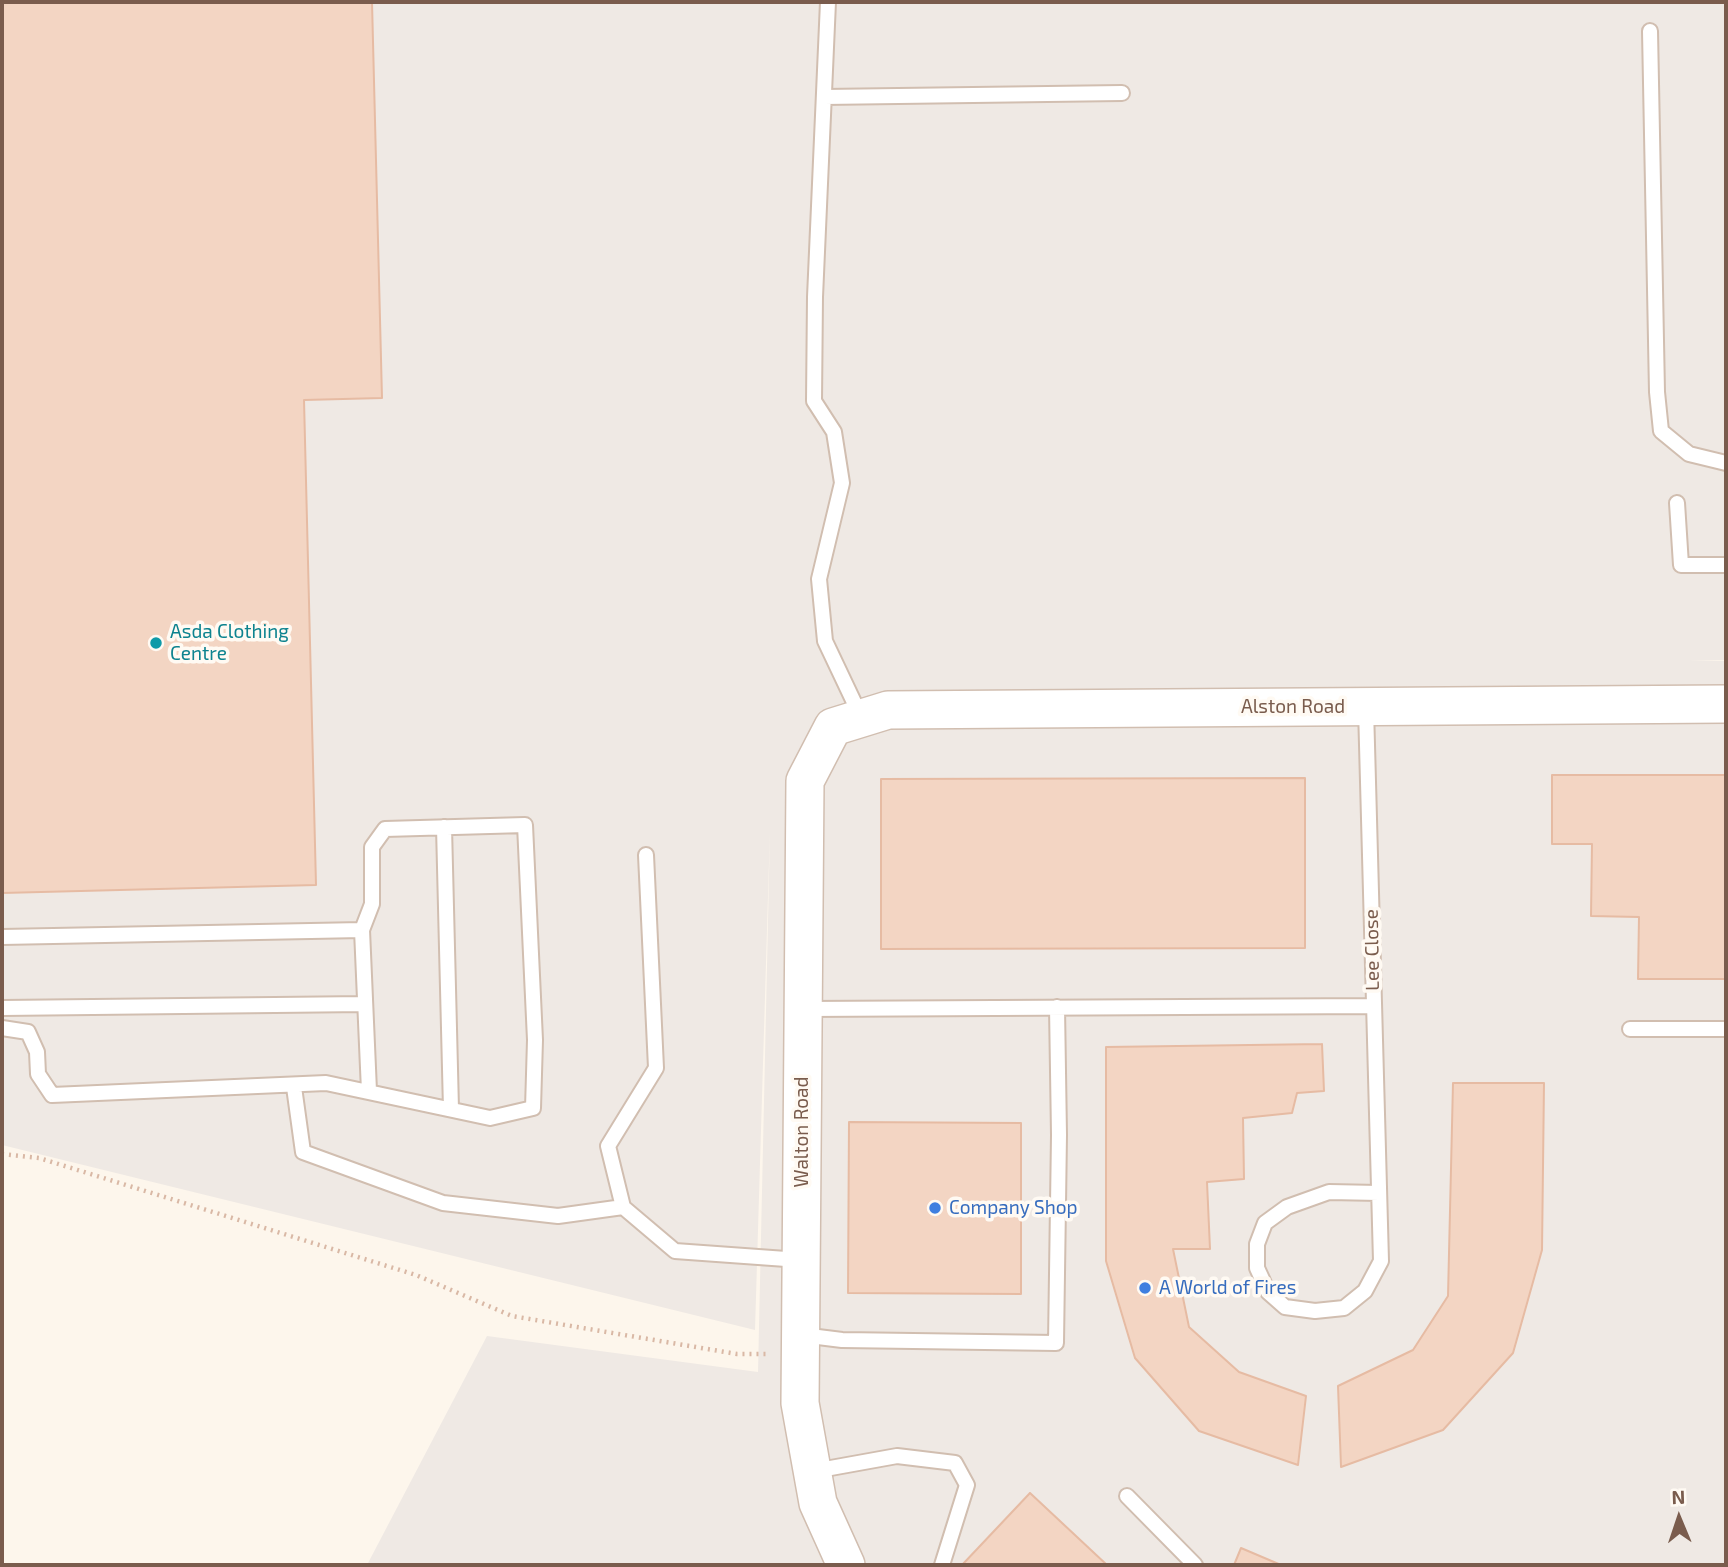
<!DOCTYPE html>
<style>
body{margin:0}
#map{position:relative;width:1728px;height:1567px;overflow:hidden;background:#fdf6ec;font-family:"Exo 2",sans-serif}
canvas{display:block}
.frame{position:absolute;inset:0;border:4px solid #7a5c4d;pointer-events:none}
.north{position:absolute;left:1644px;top:1483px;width:70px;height:70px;-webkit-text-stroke:5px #fffaf3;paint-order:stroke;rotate:358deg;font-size:19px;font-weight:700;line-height:28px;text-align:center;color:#7a5c4d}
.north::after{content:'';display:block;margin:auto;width:24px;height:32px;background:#7a5c4d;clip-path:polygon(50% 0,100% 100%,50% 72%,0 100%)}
</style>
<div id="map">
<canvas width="1728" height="1567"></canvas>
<div class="frame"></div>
<div class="north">N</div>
</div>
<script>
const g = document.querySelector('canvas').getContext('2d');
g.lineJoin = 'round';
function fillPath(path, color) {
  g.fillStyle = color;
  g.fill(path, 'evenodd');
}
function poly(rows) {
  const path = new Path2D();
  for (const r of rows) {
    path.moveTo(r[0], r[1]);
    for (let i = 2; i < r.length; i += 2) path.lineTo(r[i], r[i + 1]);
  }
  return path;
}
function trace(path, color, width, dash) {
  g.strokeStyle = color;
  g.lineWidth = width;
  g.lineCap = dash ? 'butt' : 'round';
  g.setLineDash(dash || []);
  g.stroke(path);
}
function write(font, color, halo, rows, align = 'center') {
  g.font = font + ' "Exo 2",sans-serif';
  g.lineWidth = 7;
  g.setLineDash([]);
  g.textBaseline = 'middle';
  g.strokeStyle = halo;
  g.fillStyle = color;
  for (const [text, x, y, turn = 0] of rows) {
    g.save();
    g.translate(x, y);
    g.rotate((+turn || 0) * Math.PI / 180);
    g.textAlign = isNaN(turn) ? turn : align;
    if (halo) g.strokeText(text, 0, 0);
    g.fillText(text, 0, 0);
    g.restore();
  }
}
const industrial = poly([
 [2,2,1726,2,1726,660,1689,661,1726,661,1726,1565,367,1565,487,1336,758,1372,770,830,755,1330,2,1145]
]);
const building = poly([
 [2,2,372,2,382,398,304,400,316,885,2,893,2,2],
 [1552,775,1726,775,1726,979,1638,979,1639,917,1591,916,1592,844,1552,844,1552,775],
 [1305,778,1305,948,881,949,881,779,1305,778],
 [1322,1044,1324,1091,1297,1093,1292,1113,1243,1118,1244,1179,1207,1182,1210,1249,1173,1249,1189,1327,1239,1372,1306,1396,1298,1465,1199,1431,1135,1358,1106,1261,1106,1047,1322,1044],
 [1453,1083,1544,1083,1542,1250,1513,1353,1443,1430,1341,1467,1338,1386,1413,1350,1448,1296,1453,1083],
 [849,1122,1021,1123,1021,1294,848,1293,849,1122],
 [1030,1493,1107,1565,962,1565,1030,1493],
 [1241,1548,1281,1565,1234,1565,1241,1548]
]);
const path = poly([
 [2,1154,39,1158,416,1275,512,1316,737,1354,768,1354]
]);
const service = poly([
 [828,2,815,297,814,401,834,432,842,483,819,579,825,641,861,717],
 [1650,31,1657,392,1661,431,1689,454,1726,463],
 [824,97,1122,93],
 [1677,503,1681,565,1726,565],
 [1366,708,1381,1261,1365,1291,1344,1308,1315,1311,1285,1307,1268,1292,1257,1268,1257,1244,1265,1223,1287,1207,1329,1192,1379,1193],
 [444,827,451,1109],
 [646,855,656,1068,608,1146,623,1207,675,1251,800,1260],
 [2,937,362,930],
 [2,1008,365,1004],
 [805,1009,1374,1006],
 [2,1028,28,1032,37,1052,38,1074,52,1095,326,1083,490,1118,533,1108,535,1040,525,825,385,829,372,847,372,904,362,930,369,1091],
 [1630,1029,1726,1029],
 [294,1087,303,1152,443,1203,558,1216,623,1207],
 [802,1335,842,1340,1056,1343,1059,1135,1057,1007],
 [814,1471,897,1456,955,1463,967,1485,942,1565],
 [1127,1496,1195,1565]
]);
const tertiary = poly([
 [846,1565,818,1503,800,1403,805,781,833,727,888,710,1726,704]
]);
const markers = [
 [156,643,7,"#0f9aa8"],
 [935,1208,7,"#3f7fe0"],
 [1145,1288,7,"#3f7fe0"]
];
const cultureNames = [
 ["Asda Clothing",170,632],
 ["Centre",170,654]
];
const streetNames = [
 ["Alston Road",1293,707],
 ["Lee Close",1372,950,-91],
 ["Walton Road",802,1132,-90]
];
const shopNames = [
 ["Company Shop",949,1208],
 ["A World of Fires",1159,1288]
];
fillPath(industrial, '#efe9e4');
fillPath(building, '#f3d5c3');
trace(building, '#e6bba3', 2);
trace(service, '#d1beb0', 18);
trace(tertiary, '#d1beb0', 40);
trace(path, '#d9b8a5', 4.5, [2, 5]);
trace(service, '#fff', 14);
trace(tertiary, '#fff', 37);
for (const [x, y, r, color] of markers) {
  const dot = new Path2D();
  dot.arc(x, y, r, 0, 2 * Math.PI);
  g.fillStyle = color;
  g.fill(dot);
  trace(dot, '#fffaf3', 2.5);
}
write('19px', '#0d838f', '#fffaf3', cultureNames, 'left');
write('19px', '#7a5c4d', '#fffaf3', streetNames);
write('19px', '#366cbe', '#fffaf3', shopNames, 'left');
</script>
